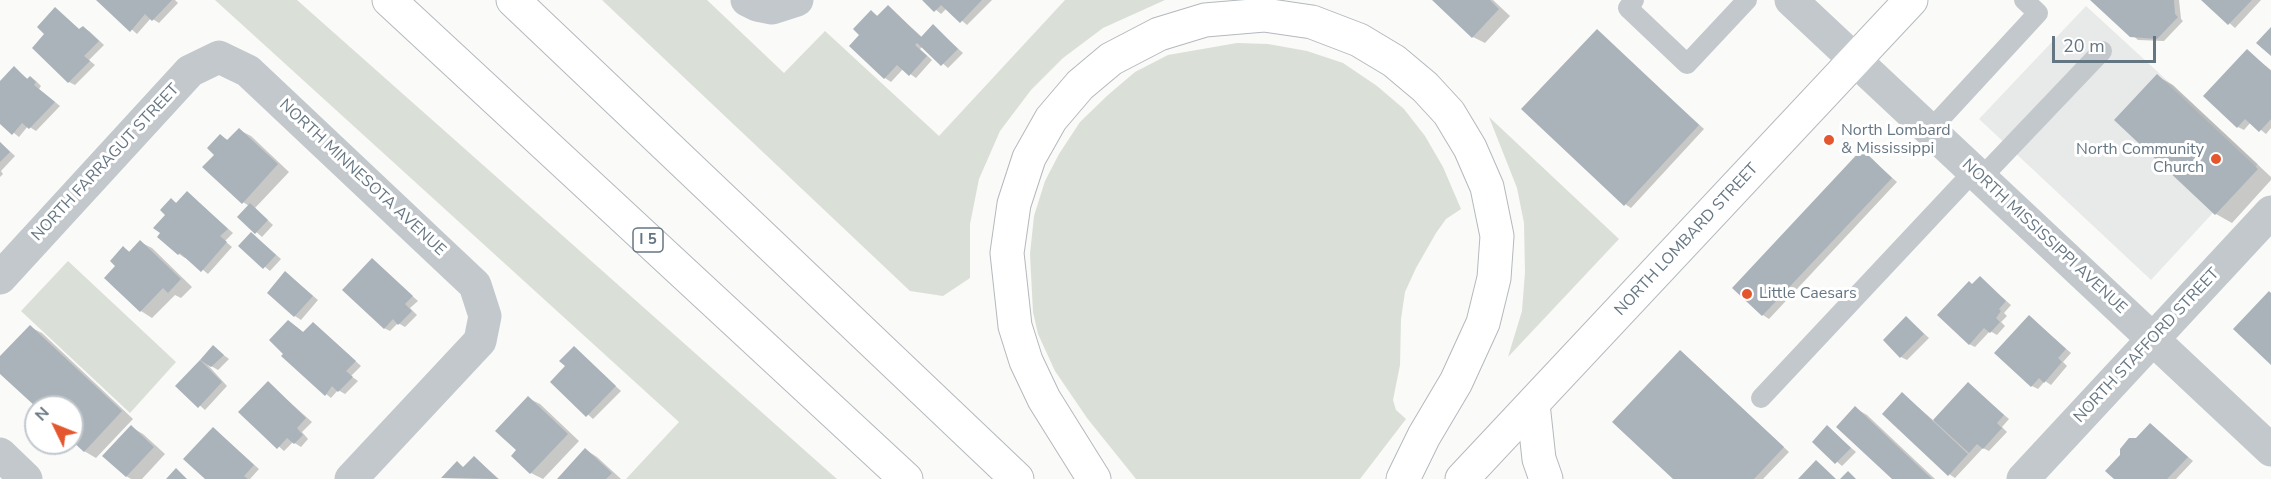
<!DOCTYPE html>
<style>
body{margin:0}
#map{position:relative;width:2271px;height:479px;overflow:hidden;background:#fafaf8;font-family:"Nunito Sans",sans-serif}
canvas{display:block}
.north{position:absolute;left:24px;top:395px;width:60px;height:60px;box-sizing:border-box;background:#fff;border:2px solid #c1c8cd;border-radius:50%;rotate:313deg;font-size:16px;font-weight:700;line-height:24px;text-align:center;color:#657683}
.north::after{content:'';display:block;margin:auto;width:21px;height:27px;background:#e4572e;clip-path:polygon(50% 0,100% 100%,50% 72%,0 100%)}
.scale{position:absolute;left:2052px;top:36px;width:104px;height:27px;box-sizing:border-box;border:3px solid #657683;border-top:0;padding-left:8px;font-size:18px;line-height:21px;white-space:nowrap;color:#657683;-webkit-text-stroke:4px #fff;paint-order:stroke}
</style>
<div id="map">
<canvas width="2271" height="479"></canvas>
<div class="north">N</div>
<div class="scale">20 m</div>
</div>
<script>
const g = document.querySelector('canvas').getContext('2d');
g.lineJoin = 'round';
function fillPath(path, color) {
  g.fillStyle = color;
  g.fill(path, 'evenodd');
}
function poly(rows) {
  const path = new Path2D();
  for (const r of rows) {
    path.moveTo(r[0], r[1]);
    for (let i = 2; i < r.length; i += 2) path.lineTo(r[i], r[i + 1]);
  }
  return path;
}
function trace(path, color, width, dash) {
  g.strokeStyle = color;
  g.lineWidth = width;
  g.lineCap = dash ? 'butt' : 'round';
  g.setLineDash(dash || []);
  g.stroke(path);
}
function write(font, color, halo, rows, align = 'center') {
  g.font = font + ' "Nunito Sans",sans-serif';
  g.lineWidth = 6;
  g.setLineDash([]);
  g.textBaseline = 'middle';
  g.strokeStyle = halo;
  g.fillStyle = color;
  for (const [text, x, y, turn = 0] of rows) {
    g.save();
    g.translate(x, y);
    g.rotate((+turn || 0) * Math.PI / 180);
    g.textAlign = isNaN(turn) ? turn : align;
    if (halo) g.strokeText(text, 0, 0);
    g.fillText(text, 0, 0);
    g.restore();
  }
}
const built = poly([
 [2086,6,2258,164,2151,280,1979,119]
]);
const green = poly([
 [215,0,297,0,837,479,626,479,679,422],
 [602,0,707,0,784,73,825,31,939,136,1065,0,1165,0,1103,28,1063,58,1031,90,1000,131,979,179,970,224,970,278,943,296,910,291],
 [1237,43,1268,44,1307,51,1343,63,1377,86,1404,109,1425,136,1443,167,1461,209,1446,219,1436,233,1416,268,1405,292,1401,319,1400,365,1393,400,1396,410,1406,419,1360,479,1136,479,1087,418,1055,371,1038,334,1033,312,1030,254,1034,216,1045,181,1059,154,1080,122,1108,95,1135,72,1168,55],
 [1489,117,1619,239,1508,357,1522,311,1525,272,1524,223,1517,188],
 [68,261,176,362,130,413,21,311]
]);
const shadow = poly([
 [98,0,175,0,178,3,159,23,151,18,137,34],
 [924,0,992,0,967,25,947,8,941,14],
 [1435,0,1493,0,1510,16,1485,43,1473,37],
 [2092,0,2179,0,2181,19,2183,21,2164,41,2138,40],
 [2203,0,2261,0,2235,28],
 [888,7,922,37,933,26,963,53,948,68,923,46,920,49,932,60,916,78,903,69,891,82,885,78,851,46,861,35,872,12,879,17],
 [56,9,80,30,83,28,89,31,104,45,89,60,95,65,75,85,69,82,46,34],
 [1597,31,1704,129,1631,208,1625,204],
 [2247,51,2271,70,2271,128,2266,134,2251,122,2244,130,2238,127],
 [14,68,29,80,31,77,36,81,41,86,39,89,60,106,36,131,28,126,19,137,0,122,0,83],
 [2157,76,2173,85,2271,177,2271,180,2232,223,2216,214],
 [239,130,251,136,289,172,255,208,273,225,262,237,239,217,249,206,243,202,216,154,221,136,229,141],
 [0,142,15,156,1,171,3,174,0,177],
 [1862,151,1897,182,1769,319,1763,315,1734,288],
 [188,193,233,233,225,241,232,247,208,274,186,256,185,258,179,254,167,215,171,200,178,204],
 [257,238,281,259,270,271,240,246],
 [140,242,152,248,192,287,181,298,175,295,152,318,141,311,117,266,124,248,130,252],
 [372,260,418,301,410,308,417,315,405,327,398,323,390,331,384,328],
 [286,273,318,300,301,320,295,316],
 [1980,278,2011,305,2004,313,2007,316,2001,322,2005,326,1997,335,1990,331,1975,347,1969,344,1973,285],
 [1906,317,1929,338,1907,360,1901,357],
 [2030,317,2071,353,2063,362,2067,366,2051,385,2045,381,2038,389,2032,386],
 [289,321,303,332,319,328,361,366,351,376,358,381,345,394,338,390,331,398,326,394],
 [30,327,42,333,133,419,96,458,84,451,72,439,72,407,38,407,0,372,0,359],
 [213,347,229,359,218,370,206,363,227,386,205,410,178,386],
 [574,348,621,391,593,419,552,382,567,366],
 [1681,351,1789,452,1763,479,1675,479],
 [268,383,312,422,302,432,308,439,301,447,293,442,284,451,240,412],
 [1968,384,2009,419,2002,427,2007,432,1989,451,1983,448,1955,478,1949,474,1903,394,1934,421],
 [528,398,540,404,579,441,543,479,531,473,518,450],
 [1855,408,1867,415,1935,479,1894,479],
 [2151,425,2193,461,2176,479,2116,479,2136,440],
 [131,427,143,434,165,454,142,479,131,479,126,476],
 [1827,427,1856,452,1842,466,1814,442],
 [213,428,259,469,250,479,207,479],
 [586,450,597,457,621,479,559,479],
 [474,457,499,479,443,478,457,463,464,468]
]);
const building = poly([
 [96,0,172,0,152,21,145,14,130,32],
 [922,0,982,0,960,23,941,5,934,12],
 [1432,0,1490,0,1499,9,1472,38],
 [2090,0,2174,0,2175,14,2178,17,2157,39,2130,37],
 [2201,0,2252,0,2228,25],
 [888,5,921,37,933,24,958,49,941,66,917,43,915,45,927,56,909,76,897,65,884,79,849,46,859,35,853,29,871,10,877,16],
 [55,7,79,29,83,26,99,41,84,56,90,61,68,83,32,48,44,34,37,27],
 [2271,27,2271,56,2256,43],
 [1597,29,1699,125,1624,206,1521,109],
 [2247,49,2271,71,2271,119,2259,132,2245,119,2237,128,2203,96],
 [14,66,27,79,30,76,36,82,34,85,55,102,29,129,22,123,12,135,0,124,0,81],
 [2157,74,2258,169,2215,215,2114,120],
 [239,128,278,164,242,204,202,167,214,155,207,148,220,134,227,140],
 [0,142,10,152,0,162],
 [1862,149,1892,178,1762,316,1732,288],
 [187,191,228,229,220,236,227,242,201,272,180,253,178,255,157,237,160,233,153,228,165,215,160,210,171,198,176,203],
 [250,203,268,220,255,234,237,217],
 [251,232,276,255,263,269,238,246],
 [140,240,181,279,168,293,163,288,140,312,104,278,115,266,110,261,123,246,129,252],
 [372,258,413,296,405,304,412,311,398,325,393,319,384,329,342,290],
 [285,271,313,296,294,317,267,293],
 [1980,276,2006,301,1999,309,2001,311,1996,318,2000,322,1990,333,1984,328,1969,345,1937,315,1969,281,1972,284],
 [2269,291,2271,293,2271,365,2233,329],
 [2029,315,2066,349,2058,358,2062,362,2044,383,2039,378,2031,387,1994,353],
 [1906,316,1924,334,1900,358,1883,340],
 [288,320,303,332,313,322,356,361,346,371,353,377,338,392,332,386,325,396,281,356,283,354,269,340],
 [30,325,122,411,84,452,72,441,72,407,36,407,0,374,0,356],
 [213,345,224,355,211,367,200,360],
 [574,346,616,386,586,417,550,382,565,366,559,361],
 [1680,350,1784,447,1754,479,1673,479,1612,422],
 [200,360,222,382,198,408,175,386],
 [268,381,306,418,297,428,303,435,294,444,287,438,277,449,238,412],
 [1968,382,2004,415,1997,423,2002,428,1983,449,1977,444,1969,453,1933,420],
 [1902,392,1968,454,1948,476,1882,414],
 [528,396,568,434,530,474,511,456,516,450,495,431],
 [1855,406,1932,479,1892,479,1836,427],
 [2150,423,2188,457,2167,479,2114,479,2105,471,2120,455,2120,449,2129,438,2136,438],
 [131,425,154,447,126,477,102,456],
 [1827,425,1851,448,1835,464,1812,442],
 [213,427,254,465,244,476,248,479,205,479,183,459],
 [585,448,612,473,606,479,557,479],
 [474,456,498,479,441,478,457,461,463,467],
 [1816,460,1836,479,1798,479],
 [176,468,187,479,166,479],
 [1848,471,1856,479,1840,479]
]);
const service = poly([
 [1634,0,1628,8,1687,64,1747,0],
 [1930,130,2038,13,2024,0],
 [1981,178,2102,51],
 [1761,398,1974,171]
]);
const minor = poly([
 [747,0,757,5,772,8,797,0],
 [1791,0,2271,450],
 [0,278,190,71,219,57,248,71,475,285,485,316,480,341,351,479],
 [0,454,26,479],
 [2023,479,2271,212]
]);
const primary = poly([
 [1462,479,1911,0]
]);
const motorway = poly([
 [389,0,906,479],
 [513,0,1017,479],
 [1533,404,1539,459,1546,479],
 [1094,479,1044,399,1026,361,1015,326,1007,253,1014,204,1029,158,1051,119,1080,85,1111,59,1159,34,1205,20,1264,15,1312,22,1359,40,1394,61,1425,87,1449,113,1470,148,1487,187,1497,236,1494,278,1483,323,1456,382,1424,436,1403,479]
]);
const markers = [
 [1829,140,6,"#e4572e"],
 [2216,159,6,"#e4572e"],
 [1747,294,6,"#e4572e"]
];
const shields = [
 [648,240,30]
];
const shieldNames = [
 ["I 5",648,240]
];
const poiNames = [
 ["North Lombard",1841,131],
 ["& Mississippi",1841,149],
 ["North Community",2204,150,"right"],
 ["Church",2204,168,"right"],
 ["Little Caesars",1759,294]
];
const streetNames = [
 ["NORTH FARRAGUT STREET",106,163,-47],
 ["NORTH MINNESOTA AVENUE",362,178,43],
 ["NORTH MISSISSIPPI AVENUE",2044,237,43],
 ["NORTH LOMBARD STREET",1687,240,-47],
 ["NORTH STAFFORD STREET",2147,346,-47]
];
fillPath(built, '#e8e9e9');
fillPath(green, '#dadfd7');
fillPath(shadow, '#0003');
fillPath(building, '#aab3b9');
trace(primary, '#b5babe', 35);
trace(motorway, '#b4b9bd', 35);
trace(service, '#c3c8cc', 20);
trace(minor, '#c3c8cc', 33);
trace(primary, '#fff', 33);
trace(motorway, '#fff', 33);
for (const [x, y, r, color] of markers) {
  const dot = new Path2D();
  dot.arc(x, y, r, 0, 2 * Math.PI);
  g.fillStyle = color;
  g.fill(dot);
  trace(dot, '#fff', 2);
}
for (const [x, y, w] of shields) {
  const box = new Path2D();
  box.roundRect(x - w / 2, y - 12, w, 24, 4.5);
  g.fillStyle = '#fff';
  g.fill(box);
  trace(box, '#657683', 1.5);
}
write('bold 15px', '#657683', null, shieldNames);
write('16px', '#657683', '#fff', poiNames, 'left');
write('16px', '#657683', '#fff', streetNames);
</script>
